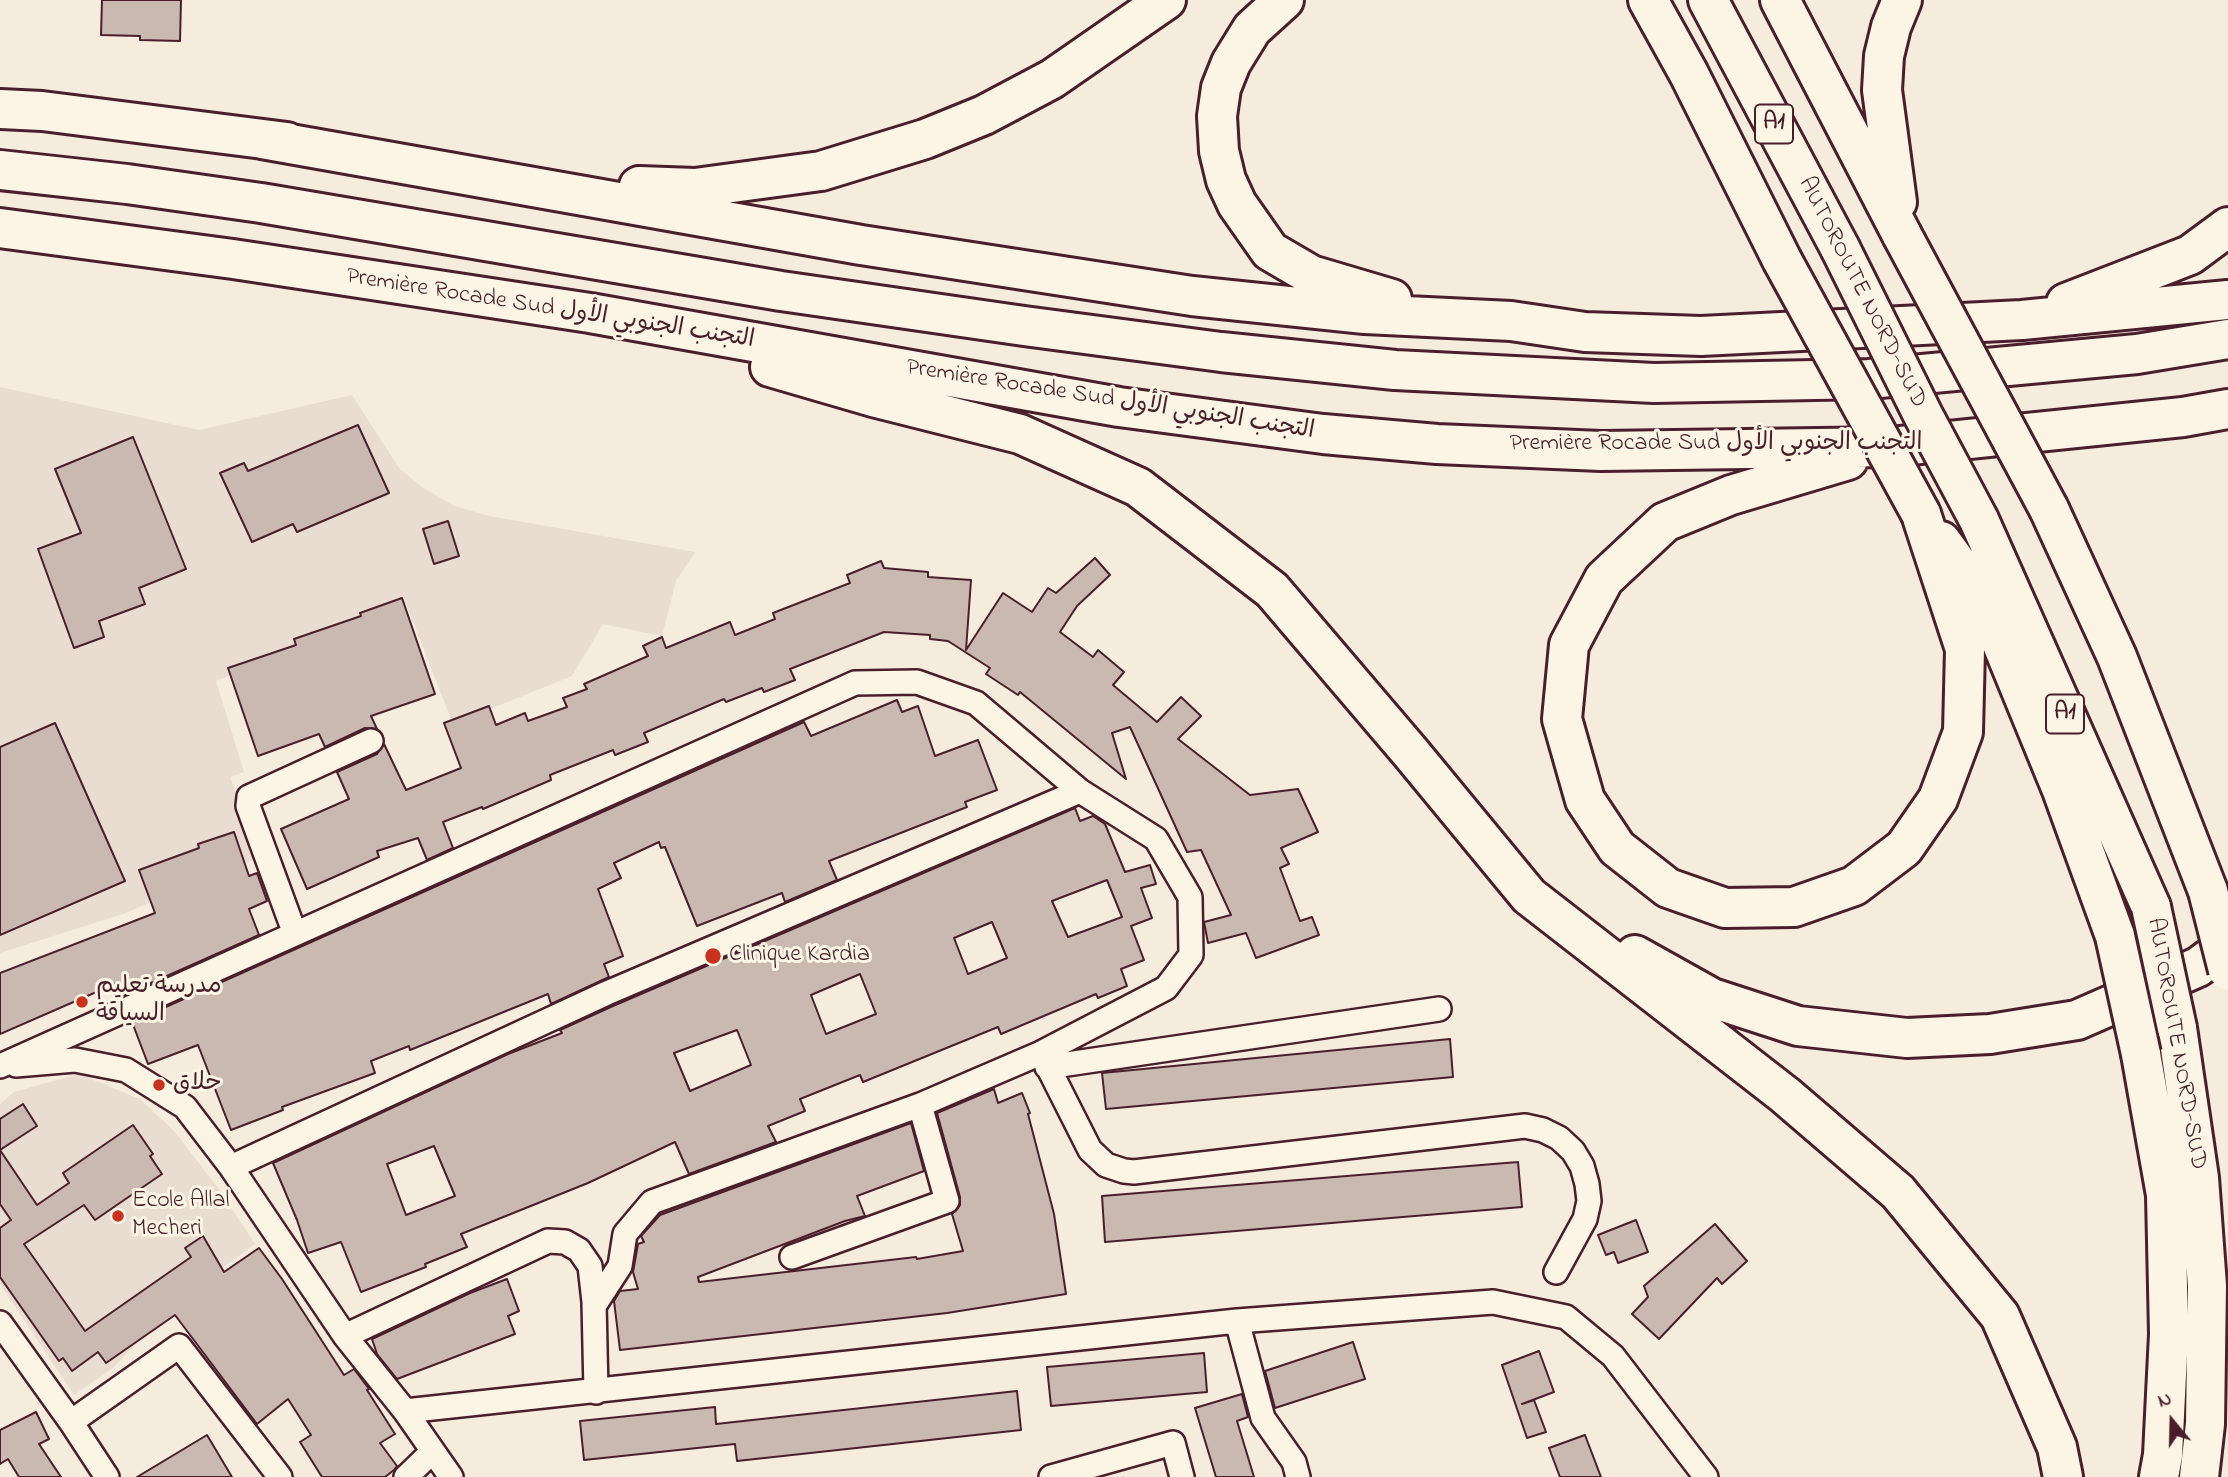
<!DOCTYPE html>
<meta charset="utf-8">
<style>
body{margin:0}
#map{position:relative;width:2228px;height:1477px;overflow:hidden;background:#f5ecde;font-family:"Indie Flower",sans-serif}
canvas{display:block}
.north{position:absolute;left:2137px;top:1386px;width:70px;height:70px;-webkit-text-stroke:5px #fcf5e5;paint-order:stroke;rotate:341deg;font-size:19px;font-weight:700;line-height:28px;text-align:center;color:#4a1f2b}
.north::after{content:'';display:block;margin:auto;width:24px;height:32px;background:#4a1f2b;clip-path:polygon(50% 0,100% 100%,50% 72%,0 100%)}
</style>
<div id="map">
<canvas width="2228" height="1477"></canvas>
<div class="north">N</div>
</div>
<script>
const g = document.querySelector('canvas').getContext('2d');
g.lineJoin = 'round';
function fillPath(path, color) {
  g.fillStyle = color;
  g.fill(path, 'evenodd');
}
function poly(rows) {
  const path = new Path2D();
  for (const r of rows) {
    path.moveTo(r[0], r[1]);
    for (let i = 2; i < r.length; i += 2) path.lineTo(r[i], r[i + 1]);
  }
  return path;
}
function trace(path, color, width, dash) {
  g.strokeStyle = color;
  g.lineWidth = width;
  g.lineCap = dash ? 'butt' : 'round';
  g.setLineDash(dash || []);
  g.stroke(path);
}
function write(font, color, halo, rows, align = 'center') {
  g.font = font + ' "Indie Flower","Playpen Sans Arabic",sans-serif';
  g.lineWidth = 6;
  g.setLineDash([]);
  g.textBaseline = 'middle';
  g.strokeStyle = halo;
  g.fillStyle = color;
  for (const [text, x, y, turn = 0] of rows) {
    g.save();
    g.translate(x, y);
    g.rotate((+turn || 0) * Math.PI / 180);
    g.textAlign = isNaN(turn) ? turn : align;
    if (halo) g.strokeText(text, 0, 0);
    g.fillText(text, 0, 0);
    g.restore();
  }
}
const built = poly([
 [0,387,199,430,352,395,399,468,422,487,454,506,489,516,695,552,676,581,662,636,603,624,572,676,453,724,406,604,216,681,244,772,230,777,260,857,123,914,0,953],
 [79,1074,140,1099,175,1132,218,1188,255,1244,175,1303,113,1368,74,1395,0,1284,0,1104,14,1092]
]);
const building = poly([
 [102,0,181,0,180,41,140,40,140,36,101,35,102,0],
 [358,425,389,493,297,532,293,524,252,542,220,473,244,463,248,471,358,425],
 [133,437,186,569,139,588,145,604,99,621,104,637,74,648,38,549,81,533,55,469,133,437],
 [448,521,459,556,434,564,423,529,448,521],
 [1095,558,1110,575,1077,606,1060,632,1093,657,1098,650,1124,672,1113,685,1157,722,1181,697,1201,716,1178,739,1250,795,1298,789,1318,832,1281,848,1289,864,1280,868,1300,921,1312,917,1319,935,1256,958,1246,933,1208,943,1204,922,1231,915,1201,850,1187,852,1130,727,1112,733,1126,779,1020,692,1018,695,986,674,990,668,948,641,930,639,930,635,884,632,790,669,795,680,764,692,762,688,726,702,724,699,644,733,648,742,615,755,613,750,550,775,551,780,483,809,482,807,443,822,453,848,427,860,418,838,377,851,379,857,307,889,281,829,349,799,337,772,377,754,384,744,406,790,461,768,444,723,489,706,496,725,525,713,528,721,567,707,563,698,587,689,584,684,648,656,643,646,662,637,666,648,730,622,735,635,775,619,773,613,850,583,847,575,881,561,884,568,928,572,928,577,971,580,966,650,1003,593,1032,612,1048,588,1056,593,1095,558],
 [402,598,435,694,371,716,377,729,365,728,325,747,319,734,258,756,228,668,296,645,294,639,361,616,360,613,402,598],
 [897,700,902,712,918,706,935,756,978,740,997,790,965,802,967,807,829,861,837,880,785,902,782,893,697,926,665,847,661,848,659,842,614,863,621,878,598,889,623,956,604,964,609,977,551,1004,548,994,410,1050,409,1046,371,1061,375,1073,282,1107,283,1110,231,1130,198,1045,148,1064,132,1022,804,722,811,736,897,700],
 [55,723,125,881,0,935,0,747,55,723],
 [1075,808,1080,821,1093,816,1105,824,1125,872,1150,865,1156,884,1141,888,1152,918,1131,926,1144,960,1121,969,1127,986,1098,998,1096,994,1001,1034,998,1027,863,1082,860,1075,800,1099,805,1111,768,1126,776,1142,689,1174,675,1142,588,1183,461,1234,467,1247,425,1264,426,1267,361,1292,341,1242,308,1253,297,1220,273,1163,508,1054,562,1033,560,1030,613,1006,1075,808],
 [1107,880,1122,917,1068,937,1052,901,1107,880],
 [992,922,1007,958,968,974,954,938,992,922],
 [860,974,876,1014,826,1034,811,995,860,974],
 [737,1030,751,1065,690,1091,674,1053,737,1030],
 [434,1146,455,1196,406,1215,387,1164,434,1146],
 [234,832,249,876,257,873,267,901,249,909,259,935,122,996,117,983,0,1034,0,973,155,913,139,870,199,848,198,844,234,832],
 [1450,1039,1453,1077,1106,1109,1102,1073,1450,1039],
 [994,1089,998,1103,1022,1093,1030,1113,1028,1114,1054,1214,1066,1294,947,1313,620,1350,614,1301,620,1291,638,1289,633,1272,638,1244,644,1242,641,1236,660,1215,911,1123,924,1171,857,1196,865,1216,845,1221,698,1277,699,1282,916,1257,917,1259,963,1251,952,1214,960,1205,960,1197,937,1113,994,1089],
 [23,1104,37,1126,0,1150,37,1205,69,1183,63,1173,133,1125,153,1154,150,1156,162,1174,95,1220,84,1205,24,1244,85,1331,191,1257,185,1248,203,1236,224,1272,259,1248,282,1279,344,1375,354,1369,369,1389,367,1390,395,1434,380,1443,397,1466,394,1470,385,1477,322,1477,300,1442,311,1435,288,1399,257,1424,175,1315,106,1363,98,1352,72,1371,63,1358,59,1361,0,1277,0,1228,11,1220,0,1204,0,1119,23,1104],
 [1518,1162,1522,1207,1105,1242,1102,1196,1518,1162],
 [1636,1220,1648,1252,1618,1263,1614,1252,1606,1255,1598,1235,1636,1220],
 [1715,1224,1747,1261,1722,1284,1717,1278,1659,1339,1632,1314,1648,1297,1644,1286,1715,1224],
 [507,1279,519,1311,508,1316,515,1334,397,1379,377,1354,372,1339,470,1293,507,1279],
 [1353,1342,1365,1379,1275,1408,1265,1371,1353,1342],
 [1539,1351,1554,1392,1522,1404,1534,1400,1546,1432,1527,1438,1502,1365,1539,1351],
 [1204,1353,1207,1392,1051,1406,1047,1367,1204,1353],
 [1017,1391,1021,1430,737,1461,735,1444,584,1460,580,1421,715,1407,716,1424,1017,1391],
 [1242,1394,1248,1417,1237,1421,1254,1477,1216,1477,1195,1408,1242,1394],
 [36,1412,49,1439,39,1444,61,1477,19,1477,8,1459,0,1464,0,1430,36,1412],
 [207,1435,232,1477,137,1477,207,1435],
 [1585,1435,1601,1477,1560,1477,1549,1448,1585,1435]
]);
const street = poly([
 [295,934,248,806,249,797,371,741],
 [1041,1053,1090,1150,1106,1165,1124,1171,1134,1172,1525,1126,1543,1130,1559,1138,1573,1151,1582,1166,1587,1184,1589,1201,1585,1219,1556,1272],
 [16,1065,75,1060,126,1070,185,1107,231,1167,345,1336,405,1411,451,1477],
 [0,1066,855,683,917,682,976,703,1080,791,1156,839,1190,897,1191,955,1166,988,1041,1053,920,1105,652,1202,625,1234,620,1266,594,1306],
 [1047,1067,1439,1009],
 [231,1167,607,993,1080,791],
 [792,1257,947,1201,920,1105],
 [1237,1321,1263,1418,1294,1462,1298,1477],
 [0,1323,71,1422,107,1477],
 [345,1336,548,1241,565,1242,579,1250,590,1266,594,1302,596,1392],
 [405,1411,1237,1321,1493,1302,1566,1317,1613,1356,1706,1477],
 [71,1422,179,1346,280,1477],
 [406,1477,432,1452],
 [1051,1477,1173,1443,1182,1477]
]);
const highway = poly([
 [1284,0,1252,29,1231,63,1221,88,1217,116,1219,151,1226,180,1237,204,1270,251,1311,275,1392,299],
 [1648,0,1689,74,1782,260],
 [1708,0,1840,248],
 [1780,0,1902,235],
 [0,109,42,111,287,142],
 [262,139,861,245,1192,296,1365,314,1511,321,1585,332,1701,336,2022,320,2228,300],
 [0,170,127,184,261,203,781,291,1024,326,1221,352,1395,370,1654,383,1869,379,2137,354,2228,339],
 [639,186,695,188,821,171,925,139,984,115,1052,79,1166,0],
 [1897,202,1882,90,1884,56,1891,27,1902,0],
 [0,228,233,259,590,313,1119,407,1323,434,1437,444,1601,451,1891,447,2183,417,2228,409],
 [2066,303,2190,255,2228,227],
 [770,367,873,397,1020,434,1138,487,1272,590,1411,753,1529,896,1785,1095,1898,1192,2000,1316,2057,1447,2063,1477],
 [1848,460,1731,495,1665,522,1604,579,1569,645,1562,719,1585,800,1617,848,1668,888,1725,908,1794,907,1854,886,1904,848,1938,799,1963,732,1965,649,1921,514],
 [2049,509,2117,657,2208,891],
 [1979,520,2151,907],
 [1941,541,1984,600,2062,790,2115,936],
 [1635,955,1712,998,1798,1026,1907,1038,1990,1034,2077,1020,2198,967,2228,945],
 [2177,1028,2199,1178,2207,1286,2205,1424,2199,1477],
 [2141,1054,2166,1195,2169,1334,2163,1455,2159,1477]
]);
const highwayBridge = poly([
 [1902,235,2049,509],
 [1840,248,1923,415,1979,520],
 [1782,260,1921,514],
 [2208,891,2228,970],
 [2151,907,2177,1028],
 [2115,936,2141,1054]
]);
const markers = [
 [713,956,9,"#c8321e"],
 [82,1002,7,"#c8321e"],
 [159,1085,7,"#c8321e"],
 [118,1216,7,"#c8321e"]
];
const shields = [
 [1774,124,38],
 [2065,714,38]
];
const shieldNames = [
 ["A1",1774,124],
 ["A1",2065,714]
];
const streetNames = [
 ["AUTOROUTE NORD-SUD",1861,293,63],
 ["Première Rocade Sud التجنب الجنوبي الأول",550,310,9],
 ["Première Rocade Sud التجنب الجنوبي الأول",1110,401,9],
 ["Première Rocade Sud التجنب الجنوبي الأول",1716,445],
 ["AUTOROUTE NORD-SUD",2175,1044,80]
];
const poiNames = [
 ["Clinique Kardia",729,956],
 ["مدرسة تعليم",96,988],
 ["السياقة",96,1016],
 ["حلاق",173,1085],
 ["Ecole Allal",132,1202],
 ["Mecheri",132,1230]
];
fillPath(built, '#e8ddd0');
fillPath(building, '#cab9b1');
trace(building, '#4a1f2b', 2);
trace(street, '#4a1f2b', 28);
trace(highway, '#4a1f2b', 44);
trace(street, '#fcf5e5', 23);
trace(highway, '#fcf5e5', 38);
trace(highwayBridge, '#4a1f2b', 44, []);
trace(highwayBridge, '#fcf5e5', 38);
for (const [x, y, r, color] of markers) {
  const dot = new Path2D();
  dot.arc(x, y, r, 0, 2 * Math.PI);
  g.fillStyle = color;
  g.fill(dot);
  trace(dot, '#fcf5e5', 2.5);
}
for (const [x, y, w] of shields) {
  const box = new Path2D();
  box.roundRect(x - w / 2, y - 19.5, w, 39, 5);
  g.fillStyle = '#fcf5e5';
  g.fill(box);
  trace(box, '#4a1f2b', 2);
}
write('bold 23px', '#4a1f2b', null, shieldNames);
write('24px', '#4a1f2b', '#fcf5e5', streetNames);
write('24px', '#4a1f2b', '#fcf5e5', poiNames, 'left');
</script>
